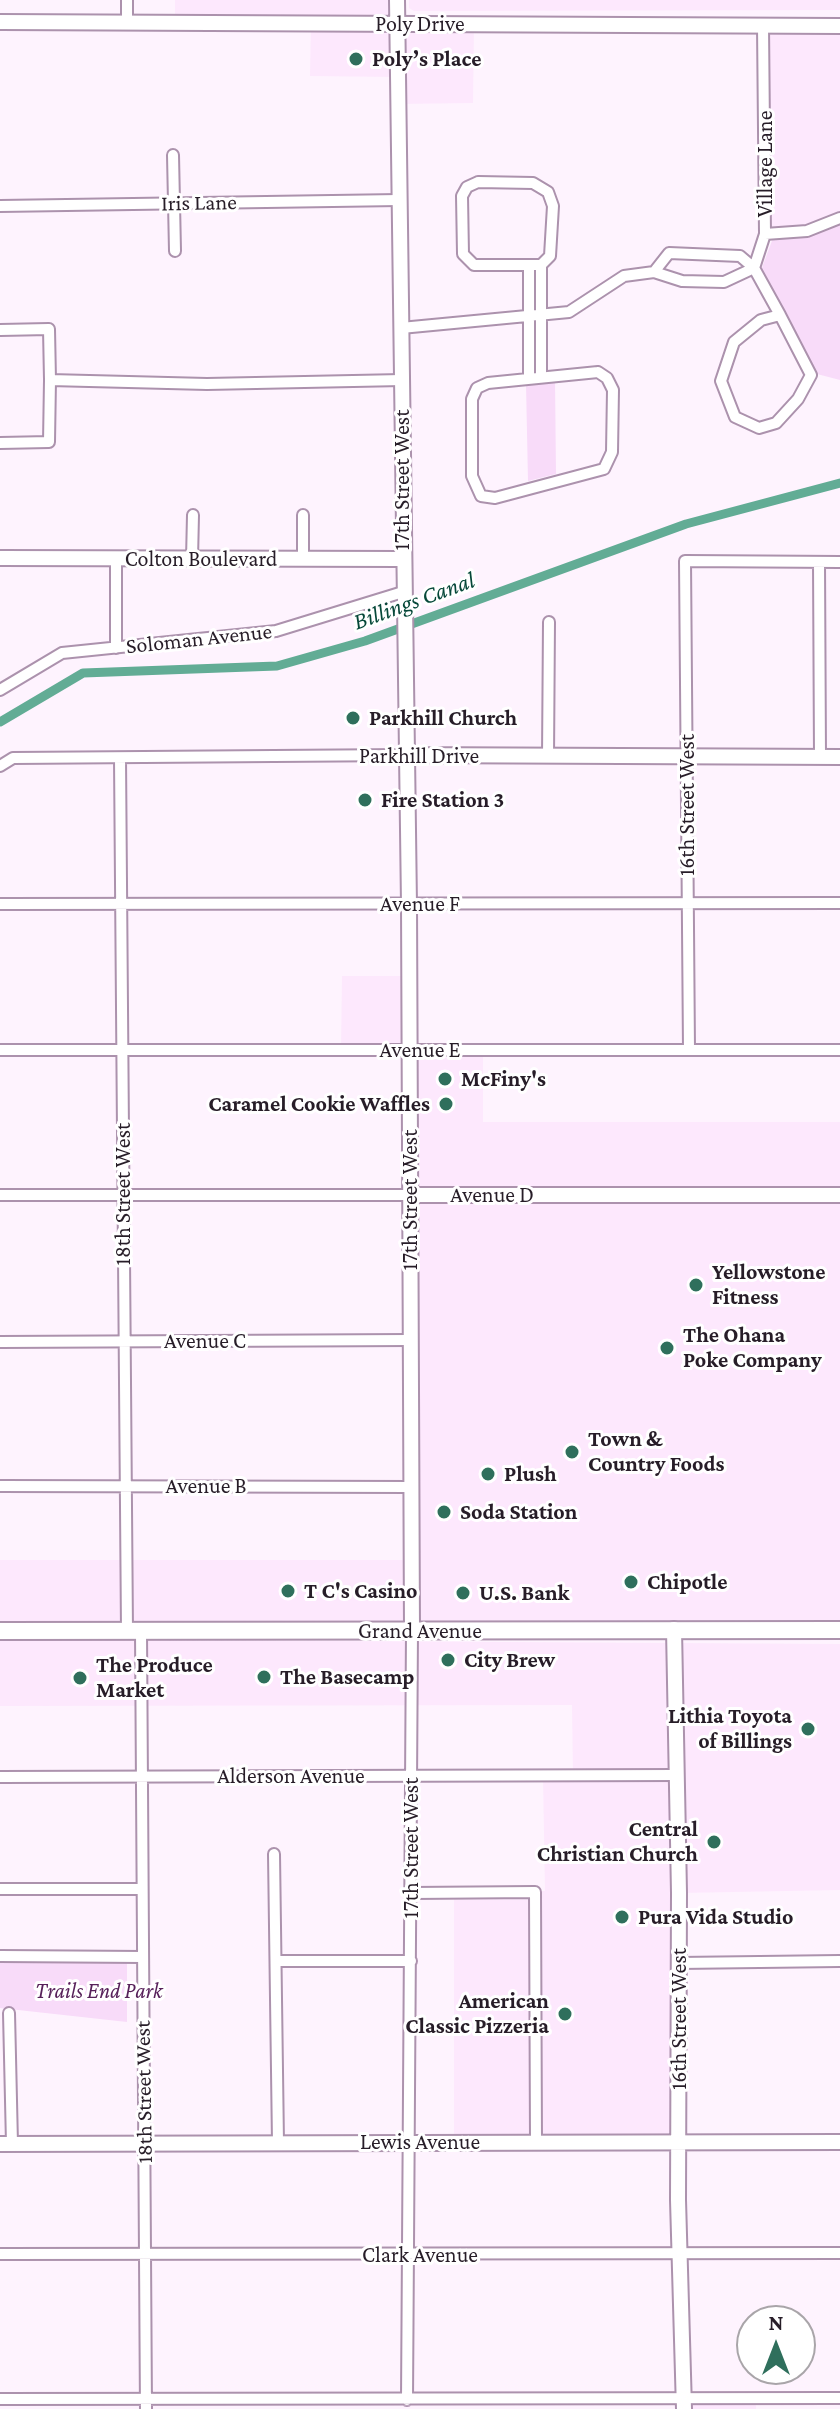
<!DOCTYPE html>
<meta charset="utf-8">
<style>
body{margin:0}
#map{position:relative;width:840px;height:2409px;overflow:hidden;background:#fef3fe;font-family:"Crimson Pro",serif}
canvas{display:block}
.north{position:absolute;left:736px;top:2305px;width:80px;height:80px;box-sizing:border-box;background:#fff;border:2px solid #a9a5a9;border-radius:50%;rotate:0deg;font-size:22px;font-weight:700;line-height:32px;text-align:center;color:#271d28}
.north::after{content:'';display:block;margin:auto;width:28px;height:36px;background:#2f6f5c;clip-path:polygon(50% 0,100% 100%,50% 72%,0 100%)}
</style>
<div id="map">
<canvas width="840" height="2409"></canvas>
<div class="north">N</div>
</div>
<script>
const g = document.querySelector('canvas').getContext('2d');
g.lineJoin = 'round';
function fillPath(path, color) {
  g.fillStyle = color;
  g.fill(path, 'evenodd');
}
function poly(rows) {
  const path = new Path2D();
  for (const r of rows) {
    path.moveTo(r[0], r[1]);
    for (let i = 2; i < r.length; i += 2) path.lineTo(r[i], r[i + 1]);
  }
  return path;
}
function trace(path, color, width, dash) {
  g.strokeStyle = color;
  g.lineWidth = width;
  g.lineCap = dash ? 'butt' : 'round';
  g.setLineDash(dash || []);
  g.stroke(path);
}
function write(font, color, halo, rows, align = 'center') {
  g.font = font + ' "Crimson Pro",serif';
  g.lineWidth = 6;
  g.setLineDash([]);
  g.textBaseline = 'middle';
  g.strokeStyle = halo;
  g.fillStyle = color;
  for (const [text, x, y, turn = 0] of rows) {
    g.save();
    g.translate(x, y);
    g.rotate((+turn || 0) * Math.PI / 180);
    g.textAlign = isNaN(turn) ? turn : align;
    if (halo) g.strokeText(text, 0, 0);
    g.fillText(text, 0, 0);
    g.restore();
  }
}
const built = poly([
 [175,0,397,0,397,23,474,24,473,103,397,104,396,77,310,76,311,23,175,23],
 [409,0,840,0,840,10,414,11,409,8],
 [763,26,840,26,840,219,815,227,765,234],
 [342,976,409,976,409,1050,483,1050,483,1122,840,1122,840,1630,0,1631,0,1560,413,1560,409,1051,341,1050],
 [0,1639,840,1644,840,1890,679,1893,679,2143,454,2142,454,1892,545,1891,543,1776,573,1775,572,1705,0,1706],
 [756,2399,756,2409,684,2409,684,2400]
]);
const green = poly([
 [840,223,840,380,817,374,780,302,760,273,773,238],
 [555,380,556,474,528,481,526,384],
 [0,1963,127,1963,127,2022,0,2008]
]);
const canal = poly([
 [0,722,83,673,277,666,365,641,686,524,840,483]
]);
const street = poly([
 [127,23,127,0],
 [173,155,175,251],
 [478,182,533,183,548,192,553,206,550,256,541,265,474,265,463,254,462,196,467,187,478,182],
 [0,206,399,200],
 [765,234,807,231,840,218],
 [529,265,529,379],
 [541,265,541,377],
 [654,272,669,253,740,256,754,268,780,315],
 [780,315,811,375,798,399,776,423,759,428,735,417,721,381,734,342,761,320,780,315],
 [401,328,569,312,624,276,654,272,682,281,724,282,754,268,765,234,763,26],
 [0,330,49,329,50,380,49,442,0,443],
 [598,372,607,378,613,390,612,452,604,469,495,498,481,496,472,476,472,399,477,388,488,383,598,372],
 [50,380,207,384,402,380],
 [192,559,193,515],
 [303,559,303,515],
 [819,562,820,757],
 [116,648,116,559],
 [0,690,62,653,276,631,403,592],
 [548,757,549,622],
 [120,758,127,1631],
 [0,766,13,758,404,755],
 [0,904,840,903],
 [0,1050,840,1050],
 [689,1050,685,561,840,562],
 [0,1195,410,1195],
 [0,1342,410,1340],
 [0,1486,412,1487],
 [141,1631,146,2409],
 [0,1777,677,1775],
 [274,1854,278,2143],
 [0,1889,141,1889],
 [412,1893,535,1892,536,2142],
 [0,1956,143,1957],
 [276,1961,411,1961],
 [679,1963,840,1961],
 [9,2013,12,2144],
 [0,2254,840,2253],
 [0,2399,840,2398],
 [407,2400,412,1631]
]);
const secondary = poly([
 [397,0,409,904,412,1631],
 [0,22,840,26],
 [0,558,402,559],
 [404,755,840,757],
 [410,1195,840,1195],
 [674,1629,679,1893,678,2200,684,2409],
 [0,2144,840,2142]
]);
const primary = poly([
 [0,1631,840,1630]
]);
const markers = [
 [356,59,8,"#2f6f5c"],
 [353,718,8,"#2f6f5c"],
 [365,800,8,"#2f6f5c"],
 [445,1079,8,"#2f6f5c"],
 [446,1104,8,"#2f6f5c"],
 [696,1285,8,"#2f6f5c"],
 [667,1348,8,"#2f6f5c"],
 [572,1452,8,"#2f6f5c"],
 [488,1474,8,"#2f6f5c"],
 [444,1512,8,"#2f6f5c"],
 [631,1582,8,"#2f6f5c"],
 [288,1591,8,"#2f6f5c"],
 [463,1593,8,"#2f6f5c"],
 [448,1660,8,"#2f6f5c"],
 [264,1677,8,"#2f6f5c"],
 [80,1678,8,"#2f6f5c"],
 [808,1729,8,"#2f6f5c"],
 [714,1842,8,"#2f6f5c"],
 [622,1917,8,"#2f6f5c"],
 [565,2014,8,"#2f6f5c"]
];
const streetNames = [
 ["Poly Drive",420,24],
 ["Village Lane",765,164,-90],
 ["Iris Lane",199,203,-1],
 ["17th Street West",402,480,-90],
 ["Colton Boulevard",201,559],
 ["Soloman Avenue",199,639,-6],
 ["Parkhill Drive",419,756],
 ["16th Street West",687,805,-90],
 ["Avenue F",420,904],
 ["Avenue E",420,1050],
 ["18th Street West",123,1194,-90],
 ["Avenue D",492,1195],
 ["17th Street West",410,1200,-90],
 ["Avenue C",205,1341],
 ["Avenue B",206,1486],
 ["Grand Avenue",420,1631],
 ["Alderson Avenue",291,1776],
 ["17th Street West",411,1848,-90],
 ["16th Street West",679,2019,-90],
 ["18th Street West",144,2092,-91],
 ["Lewis Avenue",420,2142],
 ["Clark Avenue",420,2255]
];
const poiNames = [
 ["Poly’s Place",372,59],
 ["Parkhill Church",369,718],
 ["Fire Station 3",381,800],
 ["McFiny's",461,1079],
 ["Caramel Cookie Waffles",430,1104,"right"],
 ["Yellowstone",712,1272],
 ["Fitness",712,1297],
 ["The Ohana",683,1335],
 ["Poke Company",683,1360],
 ["Town &",588,1439],
 ["Country Foods",588,1464],
 ["Plush",504,1474],
 ["Soda Station",460,1512],
 ["Chipotle",647,1582],
 ["T C's Casino",304,1591],
 ["U.S. Bank",479,1593],
 ["City Brew",464,1660],
 ["The Produce",96,1665],
 ["Market",96,1690],
 ["The Basecamp",280,1677],
 ["Lithia Toyota",792,1716,"right"],
 ["of Billings",792,1741,"right"],
 ["Central",698,1829,"right"],
 ["Christian Church",698,1854,"right"],
 ["Pura Vida Studio",638,1917],
 ["American",549,2001,"right"],
 ["Classic Pizzeria",549,2026,"right"]
];
const parkNames = [
 ["Trails End Park",99,1991]
];
const waterNames = [
 ["Billings Canal",414,601,-20]
];
fillPath(built, '#fde8fd');
fillPath(green, '#f8dbf9');
trace(canal, '#62ac95', 9);
trace(street, '#ac92ad', 14);
trace(secondary, '#ac92ad', 18);
trace(primary, '#ac92ad', 20);
trace(street, '#fff', 10);
trace(secondary, '#fff', 14);
trace(primary, '#fff', 16);
for (const [x, y, r, color] of markers) {
  const dot = new Path2D();
  dot.arc(x, y, r, 0, 2 * Math.PI);
  g.fillStyle = color;
  g.fill(dot);
  trace(dot, '#fff', 3);
}
write('22px', '#271d28', '#fff', streetNames);
write('bold 22px', '#271d28', '#fff', poiNames, 'left');
write('italic 22px', '#57215a', '#fff', parkNames);
write('italic 24px', '#064839', '#fff', waterNames);
</script>
